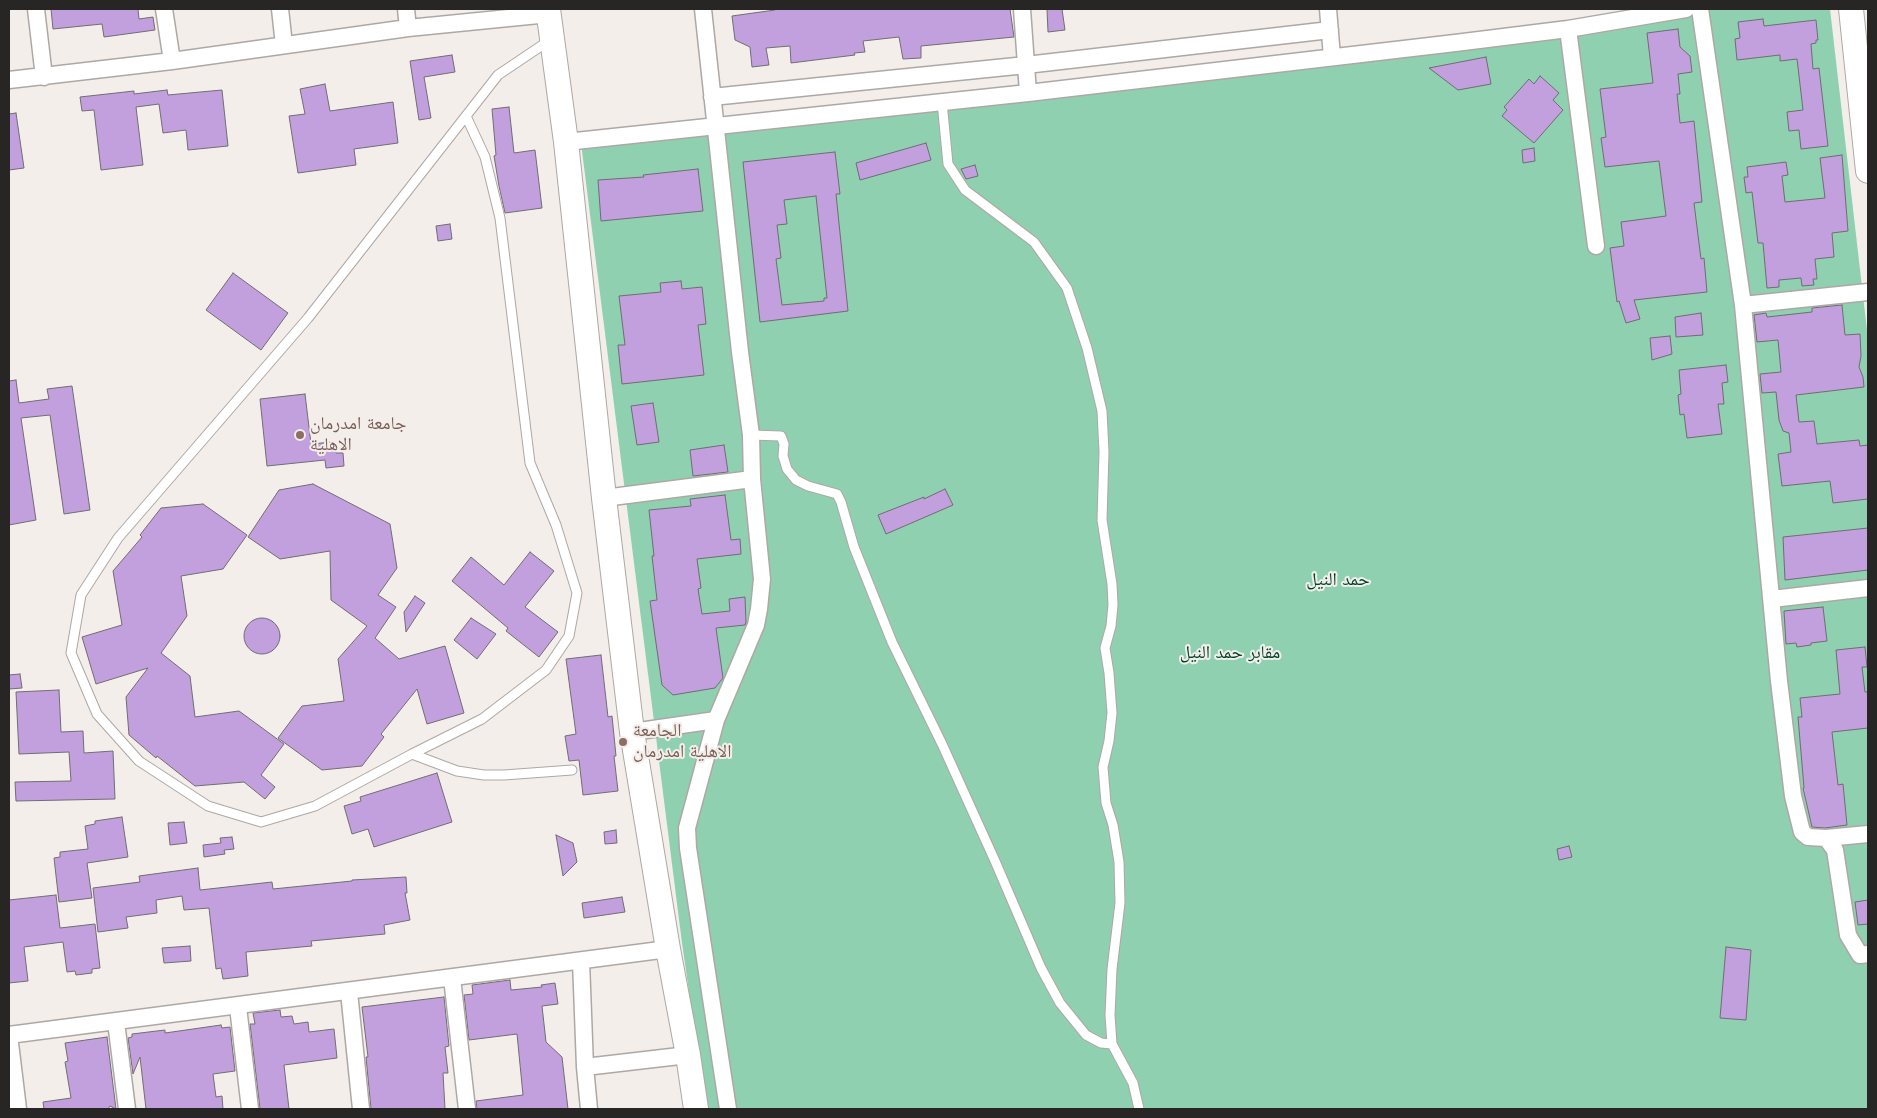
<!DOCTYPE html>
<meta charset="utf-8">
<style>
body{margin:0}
#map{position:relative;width:1877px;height:1118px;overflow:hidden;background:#f4eeeb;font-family:Jost,sans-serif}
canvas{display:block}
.frame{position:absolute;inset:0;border:10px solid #282625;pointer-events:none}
</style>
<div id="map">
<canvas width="1877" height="1118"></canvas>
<div class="frame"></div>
</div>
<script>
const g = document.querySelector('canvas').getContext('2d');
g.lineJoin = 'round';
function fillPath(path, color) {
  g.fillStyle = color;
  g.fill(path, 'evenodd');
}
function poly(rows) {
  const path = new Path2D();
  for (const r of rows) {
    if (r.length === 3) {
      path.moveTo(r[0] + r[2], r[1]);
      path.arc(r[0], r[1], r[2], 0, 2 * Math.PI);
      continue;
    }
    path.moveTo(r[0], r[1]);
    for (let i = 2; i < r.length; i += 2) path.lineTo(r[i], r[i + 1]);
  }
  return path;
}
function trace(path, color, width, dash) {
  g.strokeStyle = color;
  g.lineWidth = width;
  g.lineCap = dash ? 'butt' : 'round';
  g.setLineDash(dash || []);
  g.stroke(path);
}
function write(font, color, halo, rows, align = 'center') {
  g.font = font + ' Jost,"Noto Naskh Arabic",sans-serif';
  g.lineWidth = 4;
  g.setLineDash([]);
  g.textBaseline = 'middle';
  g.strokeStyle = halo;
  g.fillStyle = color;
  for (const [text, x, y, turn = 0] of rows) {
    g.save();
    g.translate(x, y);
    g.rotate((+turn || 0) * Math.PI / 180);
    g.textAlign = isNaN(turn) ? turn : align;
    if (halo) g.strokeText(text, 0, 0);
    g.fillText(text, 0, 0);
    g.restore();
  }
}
const green = poly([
 [1656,9,1830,9,1868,339,1868,1109,706,1109,682,943,581,143]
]);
const building = poly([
 [51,9,138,9,139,19,153,17,155,30,104,37,102,24,53,29,51,9],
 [775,9,1010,9,1014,37,921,46,921,58,903,59,899,37,863,41,865,52,854,53,855,55,791,63,790,46,766,48,769,65,752,67,750,47,735,40,732,16,775,10,775,9],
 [1047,9,1062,9,1065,30,1048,32,1047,9],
 [1763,19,1764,26,1816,20,1818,40,1816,40,1816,43,1811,44,1813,69,1819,68,1828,146,1801,149,1799,130,1789,131,1787,112,1803,110,1797,59,1780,61,1780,55,1737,60,1735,39,1740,38,1738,22,1763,19],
 [1678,29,1680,47,1690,56,1692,72,1678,74,1680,94,1677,94,1680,123,1694,121,1702,202,1694,203,1701,259,1704,258,1707,292,1634,300,1640,319,1626,323,1619,301,1617,302,1610,248,1624,246,1621,222,1666,216,1659,161,1605,167,1601,138,1606,137,1600,89,1653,83,1647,33,1678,29],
 [452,55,455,72,424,77,431,118,419,120,410,61,452,55],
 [1486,57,1491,84,1458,90,1429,68,1486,57],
 [1540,76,1559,93,1553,100,1563,110,1534,143,1502,116,1507,110,1504,107,1529,79,1534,84,1540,76],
 [325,84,330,111,393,102,398,143,354,149,356,165,298,173,289,116,305,114,300,89,325,84],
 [167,90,168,95,222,90,228,146,188,150,186,130,163,133,159,104,136,107,143,165,101,170,94,110,82,111,80,97,134,91,134,94,167,90],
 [509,107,514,153,535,150,542,208,505,213,499,186,494,156,496,155,492,109,509,107],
 [16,113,24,168,9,170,9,114,16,113],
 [926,143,931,160,860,180,856,163,926,143],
 [1534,148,1535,161,1523,163,1522,150,1534,148],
 [835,152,840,194,836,194,848,311,760,322,743,162,835,152],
 [816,196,827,298,824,298,824,301,782,305,776,259,781,258,777,225,787,224,784,200,816,196],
 [1842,155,1848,231,1832,233,1834,257,1815,259,1817,279,1813,279,1814,285,1802,286,1801,278,1779,280,1779,287,1767,288,1763,243,1758,243,1752,192,1746,193,1744,177,1748,177,1747,167,1786,162,1788,175,1782,176,1785,202,1825,198,1820,158,1842,155],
 [975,165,978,176,966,179,961,169,975,165],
 [698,169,703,211,601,221,598,180,644,177,643,175,698,169],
 [450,224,452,239,438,241,436,226,450,224],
 [233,273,288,313,261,350,206,310,233,273],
 [681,281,682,289,702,287,706,324,698,325,704,375,622,384,618,345,625,345,619,296,661,292,660,283,681,281],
 [1842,305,1845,335,1860,334,1861,356,1859,367,1863,377,1864,387,1796,395,1799,422,1814,421,1817,444,1859,440,1860,446,1868,445,1868,499,1833,503,1830,481,1782,486,1778,454,1791,452,1789,433,1783,431,1779,420,1776,392,1762,393,1760,374,1781,372,1778,340,1757,342,1754,315,1766,313,1767,317,1812,312,1812,308,1842,305],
 [1701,313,1703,335,1676,337,1675,317,1701,313],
 [1670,336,1672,354,1652,360,1650,338,1670,336],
 [1726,365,1728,382,1722,383,1724,404,1718,404,1722,434,1687,438,1684,414,1680,415,1678,395,1681,394,1679,370,1726,365],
 [16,380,19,403,49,399,47,389,72,386,90,510,64,514,50,415,21,418,36,520,9,525,9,381,16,380],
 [305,394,311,444,332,442,333,449,336,448,336,453,343,453,344,466,326,468,325,460,267,466,260,399,305,394],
 [653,403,659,442,637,445,631,406,653,403],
 [724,445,728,472,693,476,690,450,724,445],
 [313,484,390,524,397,568,378,595,396,607,375,638,399,659,445,646,464,713,427,724,417,689,381,734,384,737,362,766,322,770,278,738,302,706,344,701,338,659,367,626,331,600,330,551,280,559,248,537,279,490,313,484],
 [945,489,953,505,886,534,878,515,924,497,924,499,945,489],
 [725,495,731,540,740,539,741,554,697,559,701,588,698,589,702,614,730,611,729,599,745,597,746,622,745,625,716,628,723,678,715,688,673,695,662,685,650,601,657,600,652,556,654,556,649,510,691,506,690,499,725,495],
 [203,504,247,535,223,569,181,576,187,616,161,653,190,676,195,717,239,711,284,744,261,775,275,787,265,799,244,782,195,786,157,756,156,758,129,735,126,697,148,668,96,684,82,637,122,625,113,571,142,537,140,535,161,508,203,504],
 [1868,528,1868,570,1785,580,1783,537,1868,528],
 [530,552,554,571,525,607,558,632,539,657,506,631,508,628,452,581,471,557,504,585,530,552],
 [415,596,425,603,406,632,404,612,415,596],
 [1823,607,1827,641,1811,643,1811,645,1797,647,1796,643,1786,644,1784,611,1823,607],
 [471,618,496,634,477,659,454,640,471,618],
 [262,636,18],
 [1865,647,1867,667,1862,667,1865,692,1868,692,1868,728,1832,732,1838,785,1843,784,1847,825,1825,828,1812,827,1803,788,1804,788,1798,717,1802,717,1800,698,1840,694,1836,650,1865,647],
 [601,655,608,717,612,716,616,756,614,756,618,791,583,795,579,760,569,761,565,736,576,734,566,659,601,655],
 [20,674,22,688,9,689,9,675,20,674],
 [59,690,61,732,83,731,84,753,113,751,115,799,16,801,15,782,71,781,69,752,19,754,16,692,59,690],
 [437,773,452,822,374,847,368,829,352,834,344,806,361,801,360,797,437,773],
 [122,817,128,857,87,863,92,898,59,902,54,858,60,857,60,852,88,849,85,826,95,824,95,821,122,817],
 [184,822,187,843,170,845,168,823,184,822],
 [616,830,617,843,605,844,604,832,616,830],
 [556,835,573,843,577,862,563,876,556,835],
 [232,837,234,849,224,850,225,854,204,857,203,845,221,843,220,838,232,837],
 [1569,846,1572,857,1559,860,1557,849,1569,846],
 [198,868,200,890,272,882,273,889,352,881,352,880,406,877,407,893,405,893,410,920,384,925,385,934,311,941,312,946,246,952,248,976,223,979,221,968,216,969,209,908,184,910,182,896,156,900,157,913,126,917,128,928,98,932,93,888,140,882,139,876,198,868],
 [56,895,60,928,95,924,100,968,92,969,92,973,76,975,75,971,67,972,63,942,24,947,28,981,9,983,9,900,56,895],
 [622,897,625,912,584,918,582,903,622,897],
 [1868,900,1868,924,1858,925,1855,902,1868,900],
 [190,946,191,961,164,963,162,948,190,946],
 [1726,947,1751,950,1746,1020,1720,1018,1726,947],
 [510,980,511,990,542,987,541,985,555,983,558,1004,542,1006,546,1042,562,1057,568,1109,477,1109,476,1101,523,1095,517,1034,469,1040,464,995,473,994,472,985,510,980],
 [444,997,449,1046,445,1047,448,1073,443,1073,445,1109,371,1109,366,1057,368,1057,362,1007,444,997],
 [280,1010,281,1017,292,1016,294,1024,308,1022,309,1032,334,1029,337,1058,284,1065,289,1109,260,1109,250,1024,255,1024,253,1013,280,1010],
 [221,1025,222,1028,230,1027,235,1071,213,1074,216,1097,222,1096,223,1109,146,1109,140,1057,133,1074,128,1038,132,1037,132,1034,165,1030,165,1033,221,1025],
 [107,1037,116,1109,110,1106,108,1109,44,1109,43,1102,71,1098,65,1062,68,1061,65,1043,107,1037]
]);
const lane = poly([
 [942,102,948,164,965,190,1034,242,1067,288,1087,348,1102,411,1104,452,1102,520,1112,584,1113,605,1111,626,1105,648,1109,673,1112,713,1109,741,1103,767,1106,803,1113,825,1119,862,1120,903,1112,969,1110,1015,1112,1044,1133,1083,1139,1109],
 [466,116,485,157,500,218,530,463,556,525,577,593,569,636,546,670,482,719,412,754,315,806,261,822,208,806,139,761,97,714,71,653,81,595,118,538,308,318,498,75,550,40],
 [751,435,781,436,784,444,783,456,787,469,796,480,808,486,837,494,841,502,854,547,892,642,942,744,995,861,1041,968,1060,1003,1086,1035,1101,1043,1112,1044],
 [412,754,457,771,484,775,504,775,572,770]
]);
const street = poly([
 [36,9,44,77],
 [164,9,172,61],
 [280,9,284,45],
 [406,9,408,28],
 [703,9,740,352,751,435,752,479,762,579,759,609,756,625,716,720,687,828,688,848,728,1109],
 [1022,9,1028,93],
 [1328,9,1332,57],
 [1700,9,1743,305,1779,681,1793,796,1802,832,1808,837,1826,838,1835,850,1848,935,1860,955,1868,954],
 [1568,29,1596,246],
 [9,80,172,61,408,28,549,14],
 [712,97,1026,65,1330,30],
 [566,142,1028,93,1455,43,1568,29,1686,9],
 [1743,305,1868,292],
 [604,498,752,479],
 [1772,599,1868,588],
 [632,732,716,720],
 [1826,838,1868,834],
 [581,961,585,1067,589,1109],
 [452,978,467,1109],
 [349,992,361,1109],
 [238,1007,250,1109],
 [116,1022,127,1109],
 [9,1035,668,949],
 [9,1035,18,1109],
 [585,1067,688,1055]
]);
const secondary = poly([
 [548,9,566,142,604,498,632,732,668,949,688,1055,696,1109],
 [1851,9,1868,171]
]);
const markers = [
 [300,435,5,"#8d6e63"],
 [623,742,5,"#8d6e63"]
];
const educationNames = [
 ["جامعة امدرمان",310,425],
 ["الاهلية",310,446],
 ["الجامعة",633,732],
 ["الاهلية امدرمان",633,753]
];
const parkNames = [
 ["حمد النيل",1338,581],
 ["مقابر حمد النيل",1230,654]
];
fillPath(green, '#8fd0b0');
fillPath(building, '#c29fdd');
trace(building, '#706d72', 1);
trace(lane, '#aea8a5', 11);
trace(street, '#aea8a5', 19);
trace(secondary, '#aea8a5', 26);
trace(lane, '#fff', 9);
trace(street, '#fff', 16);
trace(secondary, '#fff', 24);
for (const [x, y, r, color] of markers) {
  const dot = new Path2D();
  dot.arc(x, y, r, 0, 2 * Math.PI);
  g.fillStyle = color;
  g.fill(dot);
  trace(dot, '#f4eeeb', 2);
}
write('18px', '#785e54', '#f4eeeb', educationNames, 'left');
write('18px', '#00442d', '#f4eeeb', parkNames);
</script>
